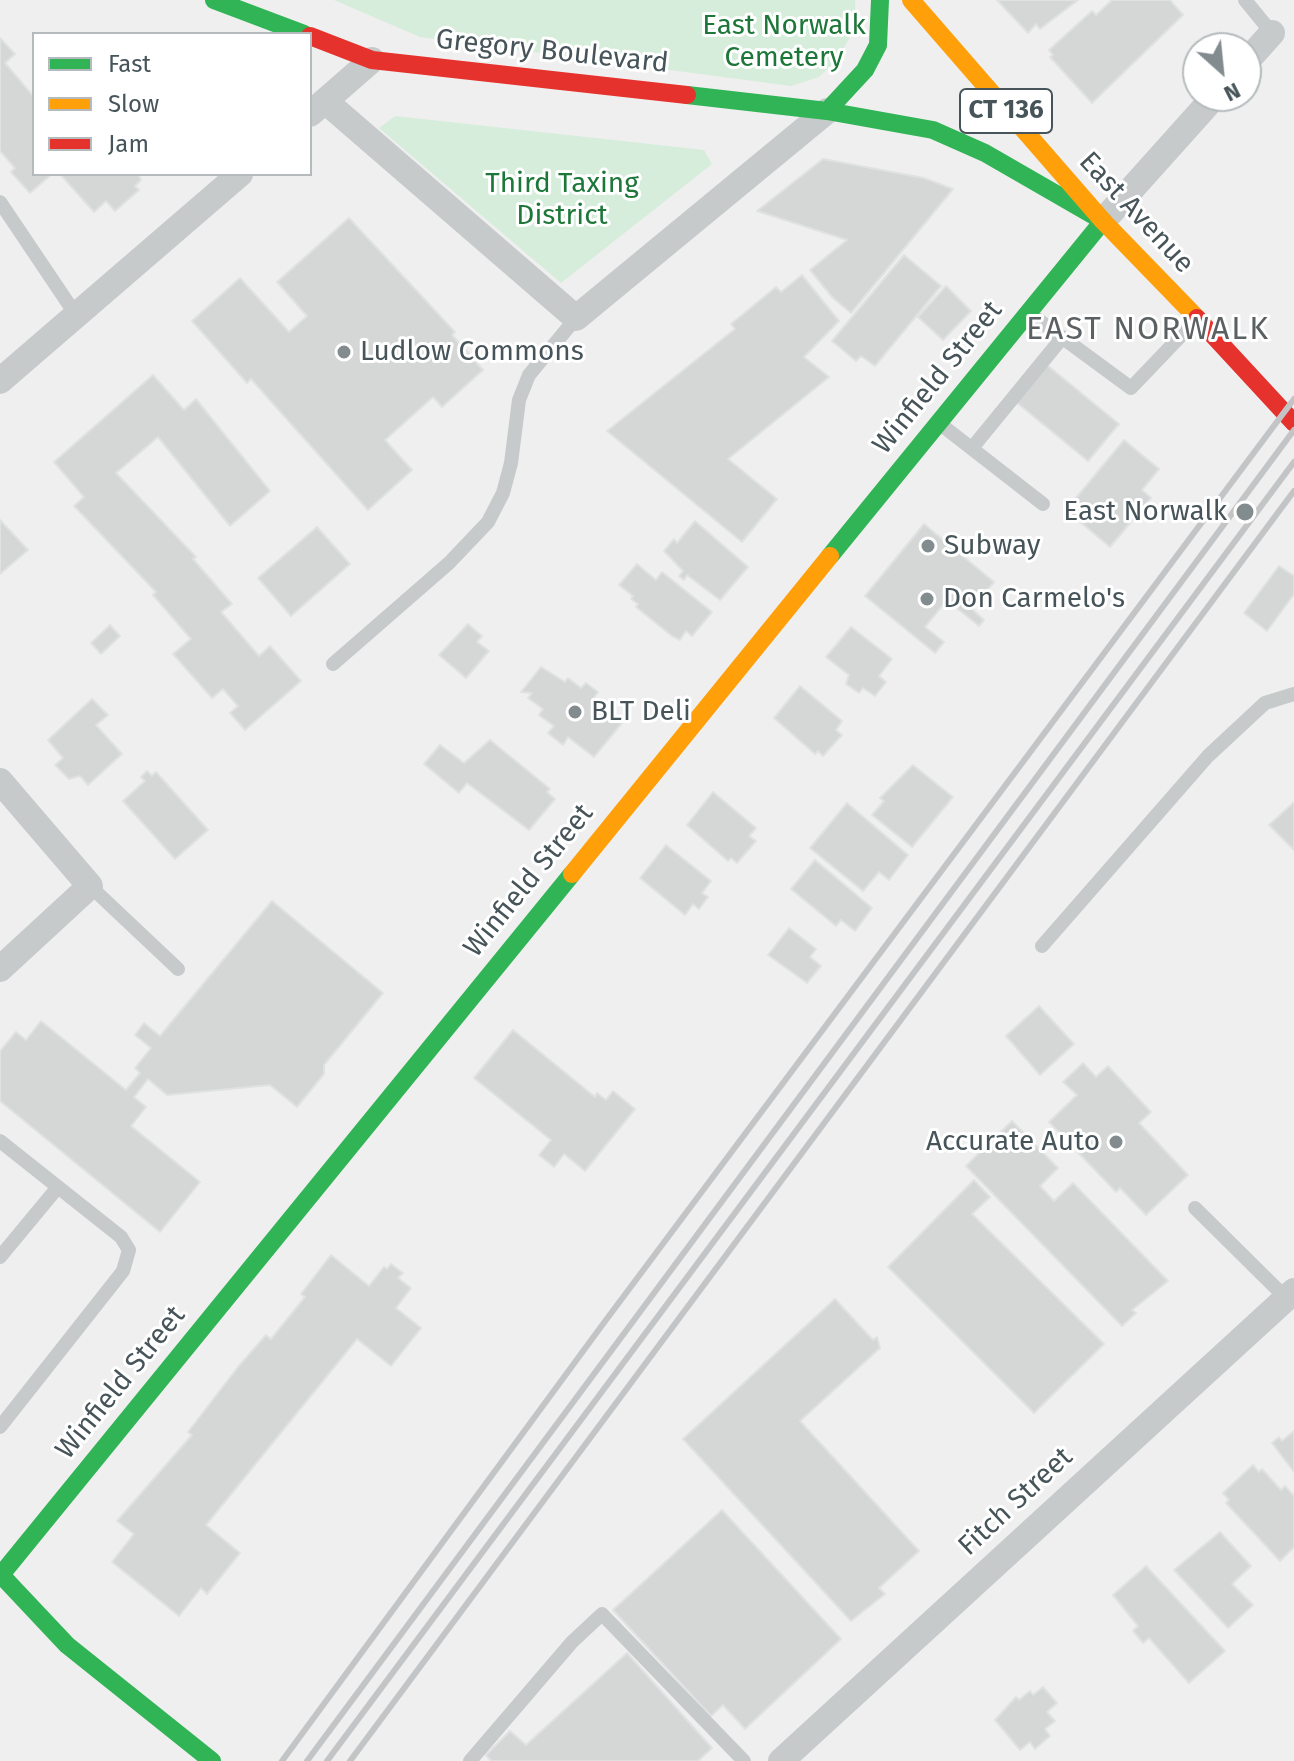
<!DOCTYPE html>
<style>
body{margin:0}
#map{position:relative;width:1294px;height:1761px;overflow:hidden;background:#efefef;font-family:"Fira Sans",sans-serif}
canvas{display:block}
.legend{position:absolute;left:32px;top:32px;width:280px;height:144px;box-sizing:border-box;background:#fff;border:2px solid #b5bbbd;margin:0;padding:10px 14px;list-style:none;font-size:24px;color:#47555a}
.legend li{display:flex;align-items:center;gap:16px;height:40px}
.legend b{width:40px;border:2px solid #b5bbbd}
.north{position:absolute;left:1182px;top:32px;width:80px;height:80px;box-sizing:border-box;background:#fff;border:2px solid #b5bbbd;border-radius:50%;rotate:153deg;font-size:22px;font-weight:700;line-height:32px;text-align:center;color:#47555a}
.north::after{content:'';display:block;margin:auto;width:28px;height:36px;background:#828b8e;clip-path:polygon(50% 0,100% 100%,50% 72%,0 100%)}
</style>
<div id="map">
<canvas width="1294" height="1761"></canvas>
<ul class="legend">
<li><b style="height:10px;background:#30b455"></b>Fast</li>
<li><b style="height:10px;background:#ff9f0a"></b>Slow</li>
<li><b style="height:10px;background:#e5322d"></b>Jam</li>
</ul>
<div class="north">N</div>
</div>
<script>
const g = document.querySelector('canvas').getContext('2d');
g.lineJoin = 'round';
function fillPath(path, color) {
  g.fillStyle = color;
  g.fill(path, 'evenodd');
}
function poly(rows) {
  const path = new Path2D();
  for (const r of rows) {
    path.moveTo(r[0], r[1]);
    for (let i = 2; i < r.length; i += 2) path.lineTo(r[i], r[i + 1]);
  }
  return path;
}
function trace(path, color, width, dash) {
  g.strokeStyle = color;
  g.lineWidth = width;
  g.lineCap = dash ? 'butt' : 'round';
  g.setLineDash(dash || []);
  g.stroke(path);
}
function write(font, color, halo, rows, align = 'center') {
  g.font = font + ' "Fira Sans",sans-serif';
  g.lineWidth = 6;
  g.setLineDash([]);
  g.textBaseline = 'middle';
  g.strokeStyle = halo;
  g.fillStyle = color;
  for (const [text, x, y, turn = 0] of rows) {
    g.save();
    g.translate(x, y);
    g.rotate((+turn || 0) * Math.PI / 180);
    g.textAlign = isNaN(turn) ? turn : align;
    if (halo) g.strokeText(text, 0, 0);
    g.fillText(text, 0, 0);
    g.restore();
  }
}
const green = poly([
 [334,0,855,0,856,26,839,57,819,77,791,86,420,37],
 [395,116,704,150,712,164,561,283,379,128]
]);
const building = poly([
 [997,0,1078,0,1040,29,1036,24,1028,33,997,0],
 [1112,0,1170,0,1183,15,1092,103,1050,57,1053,55,1049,50,1092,11,1096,15,1112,0],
 [0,38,15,54,5,63,34,97,34,174,52,174,30,193,11,172,15,168,0,151,0,38],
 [823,159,924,178,953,189,851,313,833,298,810,270,847,240,757,211,823,159],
 [60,174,138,174,141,180,135,186,139,190,115,211,106,201,94,212,60,174],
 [349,218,455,332,452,335,483,370,442,407,433,397,385,440,412,470,368,510,251,379,247,383,192,321,240,278,289,332,307,316,277,282,349,218],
 [904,255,941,286,875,366,861,356,856,361,832,341,904,255],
 [802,275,839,321,804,357,829,377,728,459,777,499,742,542,607,431,735,329,731,324,776,287,781,292,802,275],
 [946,286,971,311,943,340,918,317,946,286],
 [1047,365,1119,424,1088,461,1016,402,1047,365],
 [153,375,184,410,196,399,270,491,230,526,158,437,116,473,196,557,193,559,232,604,221,612,259,656,270,646,301,681,245,730,230,713,238,706,223,689,212,698,173,654,191,639,153,595,156,592,74,506,84,497,54,462,153,375],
 [1124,440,1159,469,1142,490,1151,498,1110,547,1066,510,1124,440],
 [0,520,28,550,0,574,0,520],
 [695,521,748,567,720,600,687,575,684,580,679,576,683,571,664,551,674,539,677,543,695,521],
 [924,524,994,582,972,609,984,620,979,626,947,600,925,627,944,642,935,653,865,596,924,524],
 [317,527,350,564,291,616,258,578,317,527],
 [637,564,656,580,662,572,712,612,692,636,686,631,680,640,672,636,636,607,638,604,631,599,633,596,619,585,637,564],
 [1279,566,1294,576,1294,594,1267,631,1244,613,1279,566],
 [468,624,482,636,477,642,489,651,466,678,439,655,468,624],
 [110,625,120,636,101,654,91,643,110,625],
 [851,627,892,659,879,676,886,682,875,696,863,688,859,693,846,684,849,675,826,657,851,627],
 [541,667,565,682,568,678,581,688,586,683,598,692,593,699,622,723,594,757,568,737,563,745,548,733,554,726,539,715,543,709,528,698,532,693,521,692,541,667],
 [800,686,842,721,836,730,842,735,823,756,818,751,815,754,774,718,800,686],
 [92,699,108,715,96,725,122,754,88,785,80,776,69,779,55,765,63,758,48,740,92,699],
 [490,740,550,789,547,792,555,799,529,830,467,783,459,793,424,764,440,745,464,763,490,740],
 [913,765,953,797,912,847,872,815,884,801,880,798,913,765],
 [147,771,152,776,156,772,208,830,175,859,123,801,145,781,141,777,147,771],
 [713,792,756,828,749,836,756,841,737,863,731,858,728,861,687,825,713,792],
 [847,803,908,855,889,880,879,872,863,891,810,848,847,803],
 [1293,803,1294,804,1294,850,1269,825,1293,803],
 [666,845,711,881,702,893,708,897,699,909,693,904,685,915,640,878,666,845],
 [815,860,872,908,855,931,841,920,836,926,791,889,815,860],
 [272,901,383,993,324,1065,324,1074,297,1107,270,1085,167,1095,148,1079,134,1097,146,1107,131,1126,200,1182,160,1232,0,1101,0,1051,16,1032,26,1040,41,1021,126,1090,140,1073,135,1068,151,1048,135,1035,144,1023,160,1036,272,901],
 [789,928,816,949,810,957,821,966,807,983,768,955,789,928],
 [1039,1006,1074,1044,1040,1075,1006,1036,1039,1006],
 [513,1030,595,1097,597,1093,606,1100,613,1091,635,1109,585,1171,564,1154,554,1167,539,1155,551,1140,474,1078,513,1030],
 [1083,1063,1096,1077,1108,1066,1151,1112,1139,1123,1188,1175,1146,1215,1120,1188,1116,1192,1049,1122,1077,1095,1063,1082,1083,1063],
 [1012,1121,1058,1168,1040,1186,1054,1201,1073,1183,1168,1281,1132,1310,1136,1313,1122,1326,966,1166,1012,1121],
 [974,1180,990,1197,972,1214,1104,1344,1034,1413,888,1267,974,1180],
 [331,1255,369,1286,384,1267,387,1269,391,1264,403,1273,398,1278,411,1288,396,1308,421,1328,391,1366,357,1339,206,1525,240,1553,207,1594,201,1588,179,1616,112,1562,134,1534,117,1521,192,1435,188,1432,238,1367,266,1335,271,1339,305,1297,301,1294,331,1255],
 [835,1299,873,1340,877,1337,880,1348,800,1421,919,1551,879,1588,885,1594,851,1621,683,1439,835,1299],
 [1294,1431,1294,1472,1272,1443,1279,1437,1282,1441,1294,1431],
 [1253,1465,1259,1472,1262,1469,1281,1490,1285,1486,1294,1496,1294,1547,1280,1561,1226,1503,1229,1500,1223,1493,1253,1465],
 [722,1510,841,1639,745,1729,723,1705,711,1716,613,1610,722,1510],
 [1220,1532,1251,1566,1232,1584,1253,1605,1228,1628,1174,1570,1220,1532],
 [1146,1566,1225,1651,1189,1683,1149,1638,1143,1643,1133,1631,1138,1626,1113,1595,1146,1566],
 [627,1653,712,1748,698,1761,491,1761,486,1755,510,1731,526,1745,627,1653],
 [1043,1687,1057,1703,1047,1712,1055,1721,1045,1729,1050,1736,1035,1749,1030,1742,1020,1750,995,1720,1016,1697,1019,1700,1030,1691,1033,1695,1043,1687]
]);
const lane = poly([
 [1245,0,1272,33],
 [0,202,76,315],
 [1029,313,1131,388,1195,321],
 [939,423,1043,504],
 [972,448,1062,338],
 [333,664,449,563,488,522,503,493,511,463,519,400,529,375,576,318],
 [90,886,178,969],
 [1042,946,1208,756,1265,703,1294,694],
 [0,1141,121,1237,129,1250,123,1271,0,1427],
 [1195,1208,1286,1298],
 [0,1257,58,1187],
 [470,1761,572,1642,602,1614,744,1761]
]);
const street = poly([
 [1246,62,1272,33],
 [325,101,576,318,827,111],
 [310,114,372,60],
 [1103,221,1215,96],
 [0,381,240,174],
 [0,781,90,886,0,969],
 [781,1761,1294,1291]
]);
const fast = poly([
 [214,0,304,34],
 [687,95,827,111,933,130,985,153,1103,221],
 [827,111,865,70,878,45,880,0],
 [830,556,1103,221],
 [1,1575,67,1645,212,1761],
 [0,1576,572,874]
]);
const slow = poly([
 [911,0,1103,221,1197,318],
 [572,874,830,556]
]);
const jam = poly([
 [310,36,372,60,687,95],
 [1197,318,1294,423]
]);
const rail = poly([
 [282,1761,603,1324,1294,399],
 [307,1761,1294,430],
 [327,1761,1294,462],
 [350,1761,1294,491]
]);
const markers = [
 [344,352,8,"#828b8e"],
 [1245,512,10,"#828b8e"],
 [928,546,8,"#828b8e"],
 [927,599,8,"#828b8e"],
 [575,712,8,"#828b8e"],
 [1116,1142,8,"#828b8e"]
];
const shields = [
 [1006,111,92]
];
const shieldNames = [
 ["CT 136",1006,111]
];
const parkNames = [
 ["East Norwalk",784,26],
 ["Cemetery",784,58],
 ["Third Taxing",562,184],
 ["District",562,216]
];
const streetNames = [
 ["Gregory Boulevard",552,52,6],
 ["East Avenue",1136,213,47],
 ["Winfield Street",938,378,-51],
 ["Winfield Street",529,881,-51],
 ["Winfield Street",121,1383,-51],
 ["Fitch Street",1016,1502,-43]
];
const poiNames = [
 ["Ludlow Commons",360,352],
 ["East Norwalk",1227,512,"right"],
 ["Subway",944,546],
 ["Don Carmelo's",943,599],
 ["BLT Deli",591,712],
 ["Accurate Auto",1100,1142,"right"]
];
const quarterNames = [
 ["EAST NORWALK",1148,330]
];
fillPath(green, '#d5edda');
fillPath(building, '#d5d7d7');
trace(building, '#e0e1e2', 2);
trace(lane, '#c6cacb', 14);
trace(street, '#c6cacb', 26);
trace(fast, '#30b455', 18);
trace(slow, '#ff9f0a', 18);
trace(jam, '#e5322d', 18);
trace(rail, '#c2c4c6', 6);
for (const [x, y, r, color] of markers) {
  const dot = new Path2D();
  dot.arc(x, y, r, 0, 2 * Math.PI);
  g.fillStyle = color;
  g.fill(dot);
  trace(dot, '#fff', 3);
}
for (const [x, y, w] of shields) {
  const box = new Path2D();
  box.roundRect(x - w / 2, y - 22, w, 44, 6);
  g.fillStyle = '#fff';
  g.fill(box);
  trace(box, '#47555a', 2);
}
write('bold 26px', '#47555a', null, shieldNames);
write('28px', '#1d7739', '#fff', parkNames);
write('28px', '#47555a', '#fff', streetNames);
write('28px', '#47555a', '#fff', poiNames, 'left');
g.letterSpacing = '2px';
write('32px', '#5b6062', '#fff', quarterNames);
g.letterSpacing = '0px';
</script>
